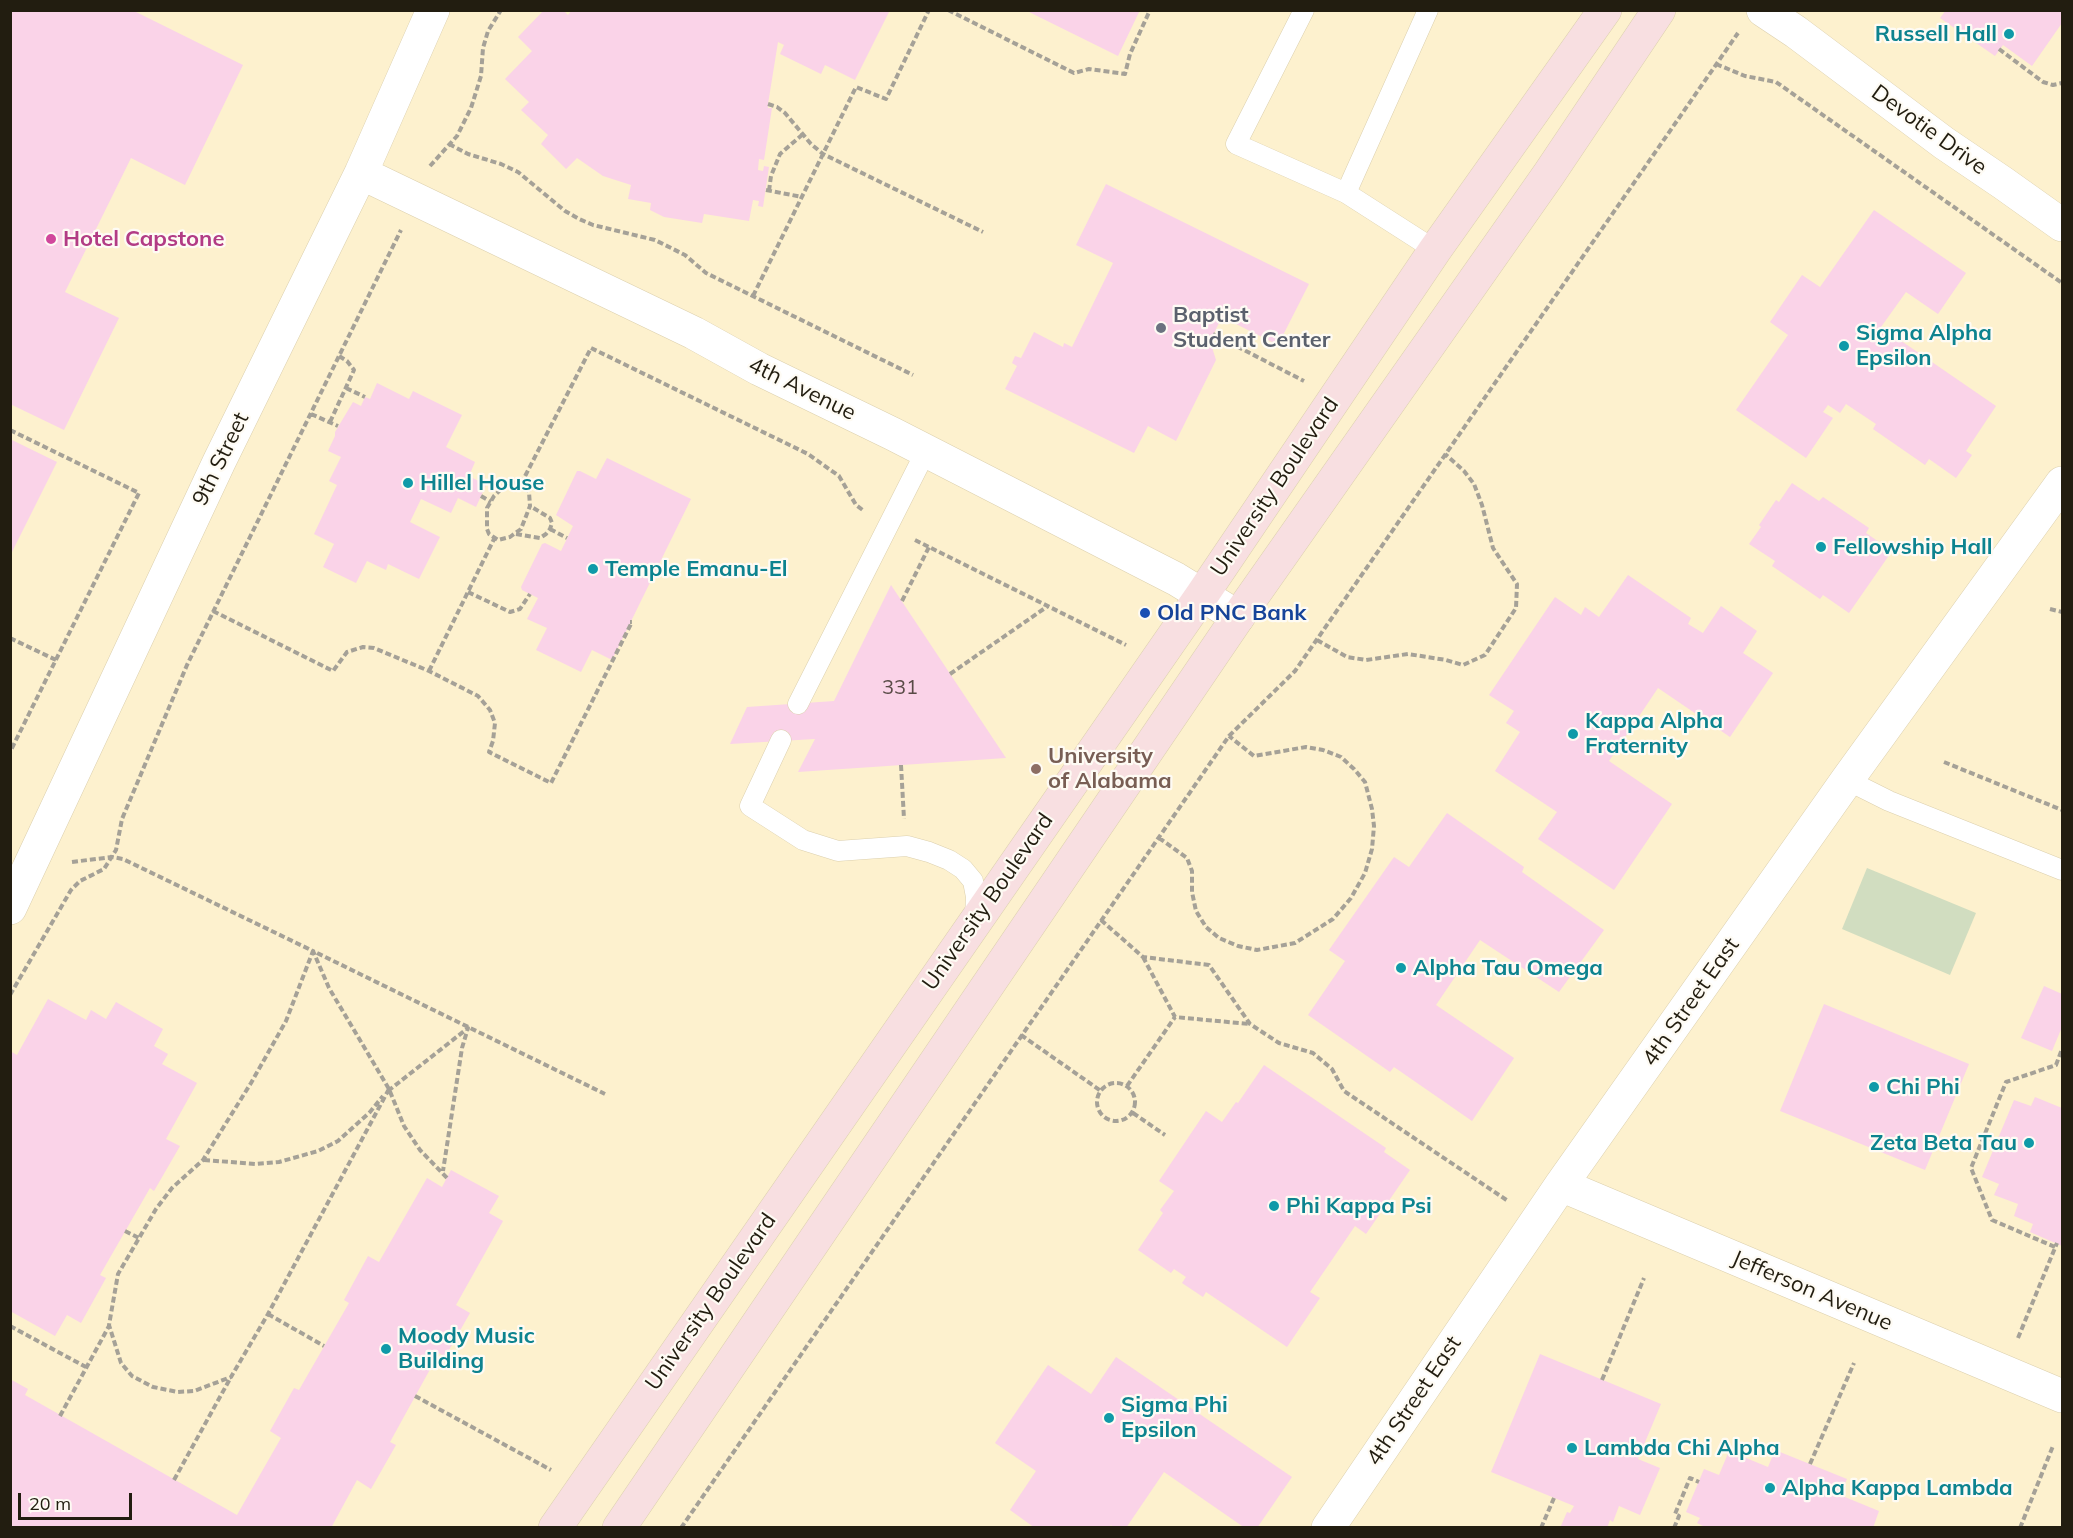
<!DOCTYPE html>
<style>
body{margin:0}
#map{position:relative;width:2073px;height:1538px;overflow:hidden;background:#fefbf4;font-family:Mulish,sans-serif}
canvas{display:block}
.frame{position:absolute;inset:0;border:12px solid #221d10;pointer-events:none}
.scale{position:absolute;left:18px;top:1493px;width:114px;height:27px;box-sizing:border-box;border:3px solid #221d10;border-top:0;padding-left:8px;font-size:18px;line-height:21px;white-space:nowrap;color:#221d10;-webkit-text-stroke:4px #fefbf4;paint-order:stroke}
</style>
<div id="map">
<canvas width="2073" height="1538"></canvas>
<div class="frame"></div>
<div class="scale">20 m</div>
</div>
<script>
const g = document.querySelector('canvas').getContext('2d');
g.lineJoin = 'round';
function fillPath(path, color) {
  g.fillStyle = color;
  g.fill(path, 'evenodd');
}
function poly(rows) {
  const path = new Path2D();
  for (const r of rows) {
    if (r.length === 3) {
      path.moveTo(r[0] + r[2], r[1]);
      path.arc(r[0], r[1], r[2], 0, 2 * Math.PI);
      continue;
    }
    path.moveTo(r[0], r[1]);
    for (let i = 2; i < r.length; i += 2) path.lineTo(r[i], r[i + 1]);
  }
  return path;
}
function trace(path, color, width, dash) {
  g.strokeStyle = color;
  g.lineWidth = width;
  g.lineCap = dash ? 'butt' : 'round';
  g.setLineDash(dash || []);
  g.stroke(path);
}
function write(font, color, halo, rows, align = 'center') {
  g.font = font + ' Mulish,sans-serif';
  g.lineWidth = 4.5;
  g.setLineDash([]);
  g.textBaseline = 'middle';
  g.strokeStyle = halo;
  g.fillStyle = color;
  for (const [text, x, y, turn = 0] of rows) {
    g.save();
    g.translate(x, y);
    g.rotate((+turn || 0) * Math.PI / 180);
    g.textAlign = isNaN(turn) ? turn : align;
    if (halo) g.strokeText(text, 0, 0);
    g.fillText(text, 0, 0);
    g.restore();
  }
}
const built = poly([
 [11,11,2062,11,2062,1527,11,1527]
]);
const green = poly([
 [1867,868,1976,913,1950,975,1842,929]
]);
const building = poly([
 [10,10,132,10,243,65,185,185,131,158,65,292,119,318,64,430,10,404],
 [544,10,563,10,568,15,572,10,890,10,855,80,825,65,821,74,780,54,784,45,778,42,768,104,768,108,772,108,764,160,759,159,758,170,763,171,764,166,769,167,763,207,758,206,759,201,753,200,749,221,704,214,702,223,664,217,650,210,651,203,628,199,631,185,603,176,577,158,566,169,541,144,548,135,521,110,529,102,505,79,532,51,518,37],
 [1025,10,1140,10,1118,56],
 [1946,10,2062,10,2062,23,2032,66,2003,45,1995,56,1940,18],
 [1106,184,1309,284,1278,345,1222,317,1210,341,1216,360,1176,441,1148,426,1134,453,1005,389,1017,366,1012,363,1015,356,1021,358,1034,332,1063,347,1064,343,1072,347,1113,263,1076,245],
 [1874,210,1966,273,1938,314,1906,292,1881,327,1996,406,1966,451,1972,455,1956,478,1929,459,1925,465,1873,429,1876,424,1846,404,1840,413,1828,405,1823,412,1833,418,1806,458,1736,410,1788,335,1770,322,1802,275,1820,287],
 [377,383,409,399,413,391,462,415,446,447,475,462,469,476,486,485,476,507,458,498,451,513,421,499,410,522,440,537,419,579,388,564,386,570,367,561,356,583,323,567,334,544,314,534,337,485,329,481,341,457,328,451,335,436,335,432,353,402,361,406,365,397,370,399],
 [10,439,57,462,10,556],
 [607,458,691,499,612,660,592,650,581,672,536,650,547,628,527,619,538,598,522,590,521,587,542,544,545,543,561,551,573,526,556,515,577,471,580,471,596,479],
 [1792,483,1819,501,1823,497,1869,528,1866,533,1892,551,1849,613,1823,595,1820,599,1772,566,1775,561,1749,544,1761,527,1759,525,1776,500,1779,502],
 [1628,575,1691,618,1688,624,1703,633,1721,606,1757,631,1743,653,1773,673,1730,737,1658,688,1609,761,1672,804,1614,890,1538,839,1557,812,1495,771,1520,732,1506,723,1514,711,1489,695,1555,597,1581,615,1585,607,1599,617],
 [891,585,1006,758,798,772,815,739,730,744,747,707,834,701],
 [1447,813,1524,867,1522,872,1604,930,1559,992,1480,940,1436,1005,1514,1058,1472,1121,1394,1067,1390,1072,1308,1015,1345,961,1329,950,1394,857,1409,867],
 [2044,986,2062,994,2062,1027,2052,1051,2021,1038],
 [48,999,86,1020,91,1010,106,1019,116,1002,163,1029,154,1046,168,1054,162,1064,197,1083,166,1139,180,1146,154,1191,150,1188,100,1275,106,1278,81,1323,67,1315,55,1336,10,1311,10,1051,17,1055],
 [1824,1004,1969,1064,1925,1170,1780,1111],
 [1264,1065,1386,1148,1384,1152,1410,1170,1366,1234,1355,1226,1310,1292,1320,1298,1287,1347,1206,1292,1203,1297,1182,1283,1186,1277,1174,1269,1171,1273,1138,1250,1163,1213,1160,1210,1174,1191,1159,1181,1206,1111,1222,1122,1236,1102,1238,1103],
 [2035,1097,2062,1108,2062,1246,2030,1232,2033,1224,2014,1216,2018,1204,1994,1195,1999,1184,1982,1177,2014,1100,2031,1106],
 [451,1170,499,1196,489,1213,503,1221,456,1305,470,1313,445,1357,439,1353,390,1442,396,1445,371,1489,357,1480,331,1528,10,1528,10,1379,28,1389,25,1395,237,1515,281,1438,270,1431,294,1388,299,1390,349,1303,344,1300,368,1256,379,1262,427,1178,442,1187],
 [1540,1354,1661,1404,1638,1459,1660,1468,1640,1515,1619,1506,1613,1522,1610,1520,1607,1528,1560,1528,1567,1512,1570,1513,1574,1506,1491,1472],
 [1116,1357,1292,1477,1257,1528,1245,1528,1164,1472,1126,1528,1114,1528,1111,1525,1109,1528,1035,1528,1010,1510,1036,1471,995,1443,1048,1365,1091,1394],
 [1775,1450,1847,1479,1840,1495,1879,1511,1873,1528,1707,1528,1697,1523,1700,1518,1686,1512,1704,1469,1719,1475,1729,1451,1768,1467]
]);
const path = poly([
 [948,10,1074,73,1089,69,1125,74,1130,54,1150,10],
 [1999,49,2043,82,2053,85,2062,83],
 [1716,64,1745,76,1776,82,2062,283],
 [768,104,777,107,785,113,811,144,823,154,983,232],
 [449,144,468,154,501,164,518,172,565,211,579,219,593,225,655,240,685,255,706,273,913,375],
 [430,166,457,136,471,108,481,76,483,48,488,31,501,10],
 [766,190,802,197],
 [769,191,771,176,780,154,803,134],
 [753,296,856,87,886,99,929,10],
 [1213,334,1304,381],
 [346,388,365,397],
 [311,414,338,426],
 [330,422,354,370,347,361,339,356],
 [10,430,139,493,10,752],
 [509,482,519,483,527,487,529,492,530,506,521,529,510,537,498,540,489,534,487,529,487,508,494,496,509,482],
 [521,484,591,348,808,454,839,476,856,505,864,511],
 [481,496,491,502],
 [550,529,567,538],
 [516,534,540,538,546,534,550,529,552,523,550,518,530,506],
 [915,540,1126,645],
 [468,592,510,612,520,609,530,594],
 [902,601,929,547],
 [2050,609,2062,612],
 [213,611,333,671,347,652,363,647,374,648,429,671,478,696,490,710,495,723,493,741,489,752,551,783,632,622,630,622],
 [10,638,56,660],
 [1317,640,1347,657,1366,660,1408,654,1446,660,1463,665,1485,655,1516,608,1517,584,1493,548,1482,505,1474,484,1464,471,1445,454],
 [429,671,494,539],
 [950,674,1048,606],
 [1944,762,2062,810],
 [901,765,904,819],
 [1159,838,1187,858,1192,871,1192,892,1196,911,1206,927,1219,938,1238,946,1257,950,1295,943,1333,919,1351,898,1365,873,1372,849,1374,826,1372,809,1365,782,1354,769,1341,757,1323,750,1306,747,1254,756,1229,736],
 [72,862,112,857,123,859,313,951,329,988,389,1089,404,1126,420,1150,447,1178],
 [1101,920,1143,957,1209,965,1250,1024,1279,1043,1313,1053,1332,1069,1344,1091,1508,1201],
 [1143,957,1175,1017,1249,1024],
 [10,995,71,890,80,881,104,869,116,850,122,819,187,665,401,230],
 [1021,1035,1101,1091],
 [1116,1102,19],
 [1127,1086,1175,1017],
 [389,1089,268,1314,231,1377,194,1391,178,1392,153,1387,132,1376,121,1363,109,1325,118,1274,156,1209,172,1188,203,1160,251,1083,286,1021,313,951,605,1094],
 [388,1091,468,1028,462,1048,443,1171],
 [1133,1113,1165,1135],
 [204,1160,256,1164,279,1162,318,1151,338,1141,370,1112,383,1096],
 [125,1231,139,1238],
 [2055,1247,1992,1220,1971,1168,2006,1082,2056,1065,2062,1049],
 [268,1314,324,1346],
 [10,1326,86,1367],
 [2018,1338,2057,1243],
 [1602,1380,1644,1278],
 [415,1396,551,1470],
 [60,1416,109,1326],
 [1810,1464,1854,1363],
 [174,1480,231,1377],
 [681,1528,1229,736,1295,671,1738,33],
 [1541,1528,1554,1498],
 [1674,1528,1679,1516,1675,1514,1690,1478,1699,1482],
 [2020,1528,2053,1446]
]);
const service = poly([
 [1304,10,1236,144,1346,193,1435,250],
 [1346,193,1428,10],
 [798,704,926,451],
 [781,740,750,806,803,840,838,851,907,846,929,852,949,860,963,869,973,881,976,897,975,920],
 [1847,780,1889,801,2062,870]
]);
const minor = poly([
 [1763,10,1796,32,1944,143,2003,183,2062,225],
 [361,173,694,333,759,369,893,434,1176,579,1238,617],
 [10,908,219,462,361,173,433,10],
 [1561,1185,2062,1396],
 [1328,1528,1561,1185,1847,780,2062,483]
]);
const secondary = poly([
 [555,1528,1202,595,1435,250,1605,10],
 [619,1528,1238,617,1549,174,1659,10]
]);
const markers = [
 [2009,34,6,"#0f9aa8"],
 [51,239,6,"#d1479c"],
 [1161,328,6,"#6b7280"],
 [1844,346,6,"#0f9aa8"],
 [408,483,6,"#0f9aa8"],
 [1821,547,6,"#0f9aa8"],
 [593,569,6,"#0f9aa8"],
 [1145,613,6,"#1a4fb4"],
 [1573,734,6,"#0f9aa8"],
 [1036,769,6,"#8d6e63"],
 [1401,968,6,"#0f9aa8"],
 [1874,1087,6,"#0f9aa8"],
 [2029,1143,6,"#0f9aa8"],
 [1274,1206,6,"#0f9aa8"],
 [386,1349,6,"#0f9aa8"],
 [1109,1418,6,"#0f9aa8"],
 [1572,1448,6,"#0f9aa8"],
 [1770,1488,6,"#0f9aa8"]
];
const numberNames = [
 ["331",900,688]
];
const cultureNames = [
 ["Russell Hall",1997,34,"right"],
 ["Sigma Alpha",1856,333],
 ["Epsilon",1856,358],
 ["Hillel House",420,483],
 ["Fellowship Hall",1833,547],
 ["Temple Emanu-El",605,569],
 ["Kappa Alpha",1585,721],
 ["Fraternity",1585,746],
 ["Alpha Tau Omega",1413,968],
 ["Chi Phi",1886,1087],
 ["Zeta Beta Tau",2017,1143,"right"],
 ["Phi Kappa Psi",1286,1206],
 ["Moody Music",398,1336],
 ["Building",398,1361],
 ["Sigma Phi",1121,1405],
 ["Epsilon",1121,1430],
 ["Lambda Chi Alpha",1584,1448],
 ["Alpha Kappa Lambda",1782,1488]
];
const streetNames = [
 ["Devotie Drive",1929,130,36],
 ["4th Avenue",802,389,26],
 ["9th Street",221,459,-64],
 ["University Boulevard",1275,487,-56],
 ["University Boulevard",988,902,-55],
 ["4th Street East",1691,1002,-55],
 ["Jefferson Avenue",1812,1291,23],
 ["University Boulevard",711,1302,-55],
 ["4th Street East",1414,1401,-56]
];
const hotelNames = [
 ["Hotel Capstone",63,239]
];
const worshipNames = [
 ["Baptist",1173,315],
 ["Student Center",1173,340]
];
const transitNames = [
 ["Old PNC Bank",1157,613]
];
const educationNames = [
 ["University",1048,756],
 ["of Alabama",1048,781]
];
fillPath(built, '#fdf1ce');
fillPath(green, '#d1ddc0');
fillPath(building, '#fad3e8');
trace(service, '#dcd0ae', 21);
trace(minor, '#dcd0ae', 34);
trace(secondary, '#dcd0ae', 34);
trace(path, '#a5a197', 4, [6, 3]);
trace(service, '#fff', 20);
trace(minor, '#fff', 33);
trace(secondary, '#f8dfe1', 33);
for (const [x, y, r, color] of markers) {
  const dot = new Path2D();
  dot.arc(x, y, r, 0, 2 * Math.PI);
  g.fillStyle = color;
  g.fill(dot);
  trace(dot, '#fefbf4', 2);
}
write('20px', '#584a46', null, numberNames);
write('bold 22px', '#0d838f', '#fefbf4', cultureNames, 'left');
write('22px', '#221d10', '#fefbf4', streetNames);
write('bold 22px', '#b23c85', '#fefbf4', hotelNames, 'left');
write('bold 22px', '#5b616d', '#fefbf4', worshipNames, 'left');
write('bold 22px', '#164399', '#fefbf4', transitNames, 'left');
write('bold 22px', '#785e54', '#fefbf4', educationNames, 'left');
</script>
